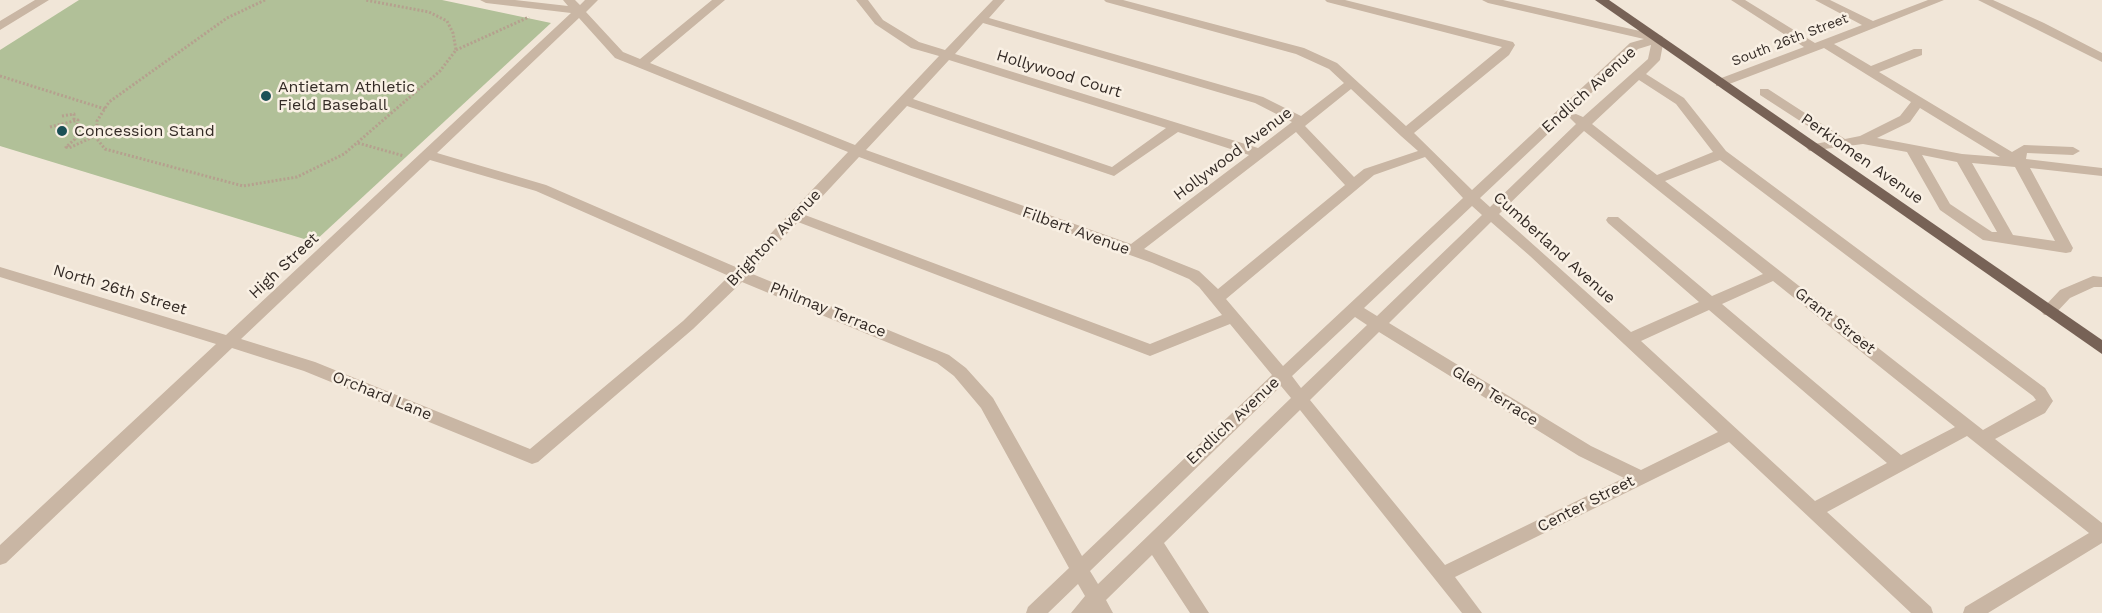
<!DOCTYPE html>
<style>
body{margin:0}
canvas{display:block;background:#f1e6d8}
</style>
<canvas width="2102" height="613"></canvas>
<script>
const g = document.querySelector('canvas').getContext('2d');
g.lineJoin = 'round';
function fillPath(path, color) {
  g.fillStyle = color;
  g.fill(path, 'evenodd');
}
function poly(rows) {
  const path = new Path2D();
  for (const r of rows) {
    path.moveTo(r[0], r[1]);
    for (let i = 2; i < r.length; i += 2) path.lineTo(r[i], r[i + 1]);
  }
  return path;
}
function trace(path, color, width, dash) {
  g.strokeStyle = color;
  g.lineWidth = width;
  g.lineCap = dash ? 'butt' : 'round';
  g.setLineDash(dash || []);
  g.stroke(path);
}
function write(font, color, halo, rows, align = 'center') {
  g.font = font + ' "Work Sans",sans-serif';
  g.lineWidth = 5;
  g.setLineDash([]);
  g.textBaseline = 'middle';
  g.strokeStyle = halo;
  g.fillStyle = color;
  for (const [text, x, y, turn = 0] of rows) {
    g.save();
    g.translate(x, y);
    g.rotate((+turn || 0) * Math.PI / 180);
    g.textAlign = isNaN(turn) ? turn : align;
    if (halo) g.strokeText(text, 0, 0);
    g.fillText(text, 0, 0);
    g.restore();
  }
}
const green = poly([
 [79,0,442,0,551,23,314,242,0,146,0,50]
]);
const path = poly([
 [265,0,227,18,109,102,97,121,97,139,105,149,243,186,297,177,344,154,440,71,456,50,453,33,447,21,429,12,365,0],
 [456,50,529,17],
 [0,76,105,109],
 [62,116,74,114,74,121],
 [50,127,78,120,75,139,66,147,69,148,97,135],
 [358,143,404,156]
]);
const minor = poly([
 [35,0,49,0,0,30,0,21,35,0],
 [480,0,515,0,568,6,563,0,575,0,580,5,585,0,598,0,586,12,623,52,640,59,712,0,725,0,650,63,855,145,939,56,911,48,875,24,856,0,868,0,883,20,919,42,945,50,993,0,1005,0,989,18,1263,97,1301,116,1344,83,1329,69,1296,54,1106,2,1104,0,1123,0,1304,48,1337,63,1406,126,1502,47,1327,2,1325,0,1345,0,1513,42,1515,45,1509,55,1414,133,1472,190,1630,43,1644,39,1488,3,1482,0,1503,0,1662,36,1664,39,1660,60,1646,74,1684,98,1726,151,2045,388,2053,401,2045,413,1995,439,2102,523,2102,543,1988,613,1963,613,1965,607,2089,533,1967,436,1827,512,1931,607,1933,613,1911,613,1729,442,1455,577,1482,613,1462,613,1300,410,1164,543,1209,613,1190,613,1152,555,1106,600,1113,613,1071,613,1085,596,1078,584,1048,613,1026,613,1028,607,1069,568,981,408,954,376,937,363,742,282,693,329,538,462,532,464,304,371,232,348,6,563,0,565,0,545,216,344,0,277,0,267,226,335,571,13,486,3,480,0],
 [579,18,615,58,848,152,738,268,546,185,437,153,579,18],
 [983,23,1255,103,1292,122,1258,148,955,54,983,23],
 [1651,45,1648,59,1583,117,1576,114,1571,115,1570,118,1576,124,1490,207,1480,198,1638,49,1651,45],
 [949,60,1166,128,1112,167,913,99,949,60],
 [1639,80,1676,104,1713,152,1657,175,1592,124,1639,80],
 [1351,89,1401,136,1418,151,1364,169,1354,177,1305,126,1351,89],
 [907,106,1114,176,1178,132,1249,155,1131,244,866,150,907,106],
 [1584,131,1763,274,1712,296,1618,217,1608,217,1606,220,1608,223,1699,302,1631,332,1499,214,1584,131],
 [1296,132,1345,185,1218,289,1199,271,1144,249,1296,132],
 [859,157,1152,263,1189,279,1199,287,1222,315,1150,344,805,215,859,157],
 [1425,157,1463,198,1283,366,1226,299,1374,175,1425,157],
 [430,160,536,191,729,276,683,321,530,449,315,362,241,339,430,160],
 [1720,160,2033,396,2036,400,1983,430,1665,181,1720,160],
 [1472,206,1482,215,1377,316,1364,308,1472,206],
 [798,222,1150,356,1230,324,1272,375,1082,556,993,398,966,368,949,355,750,273,798,222],
 [1491,222,1530,256,1718,432,1641,470,1591,446,1389,323,1491,222],
 [1773,281,1955,427,1901,455,1722,304,1773,281],
 [1709,310,1887,463,1815,501,1641,341,1709,310],
 [1355,317,1367,325,1301,388,1292,376,1355,317],
 [1379,332,1579,456,1624,478,1445,565,1310,400,1379,332],
 [1281,386,1291,398,1098,584,1090,571,1281,386],
 [1731,0,1745,0,1815,43,1862,25,1815,0,1830,0,1873,21,1928,0,1944,0,1834,44,1871,66,1914,49,1922,49,1922,55,1879,72,2012,152,2024,145,2073,147,2080,151,2073,155,2027,153,2026,159,2102,168,2102,176,2030,168,2073,248,2071,252,2066,253,1983,240,1940,210,1907,152,1863,144,1809,151,1807,148,1809,145,1831,141,1760,95,1760,89,1768,89,1845,139,1860,136,1900,116,1911,102,1824,48,1724,86,1716,86,1716,80,1804,47,1731,0],
 [1920,108,2000,157,1962,154,1877,138,1910,122,1920,108],
 [1922,155,1957,162,1997,232,1992,232,1950,204,1922,155],
 [1972,163,2015,167,2055,241,2013,235,1972,163],
 [1978,0,1993,0,2044,23,2102,53,2102,62,1978,0],
 [2093,276,2102,277,2102,287,2094,287,2070,298,2054,315,2044,315,2041,311,2044,307,2060,290,2093,276]
]);
const major = poly([
 [1595,0,1609,0,2102,340,2102,354,1595,0]
]);
const markers = [
 [266,96,6,"#1b5056"],
 [62,131,6,"#1b5056"]
];
const farStreetnames = [
 ["South 26th Street",1790,40,-21]
];
const streetNames = [
 ["Hollywood Court",1059,74,17],
 ["Endlich Avenue",1589,90,-42],
 ["Hollywood Avenue",1233,154,-37],
 ["Perkiomen Avenue",1862,159,35],
 ["Filbert Avenue",1076,231,20],
 ["Brighton Avenue",774,238,-46],
 ["Cumberland Avenue",1554,248,42],
 ["High Street",284,266,-43],
 ["North 26th Street",120,290,17],
 ["Philmay Terrace",828,310,22],
 ["Grant Street",1835,321,38],
 ["Orchard Lane",382,396,22],
 ["Glen Terrace",1495,396,32],
 ["Endlich Avenue",1233,421,-43],
 ["Center Street",1586,504,-27]
];
const poiNames = [
 ["Antietam Athletic",278,87],
 ["Field Baseball",278,105],
 ["Concession Stand",74,131]
];
fillPath(green, '#b1c098');
trace(path, '#b5a08e', 3, [2, 2]);
fillPath(minor, '#c9b6a4');
fillPath(major, '#776256');
for (const [x, y, r, color] of markers) {
  const dot = new Path2D();
  dot.arc(x, y, r, 0, 2 * Math.PI);
  g.fillStyle = color;
  g.fill(dot);
  trace(dot, '#f9f0e4', 2);
}
write('14px', '#342b26', '#f9f0e4', farStreetnames);
write('16px', '#342b26', '#f9f0e4', streetNames);
write('16px', '#342b26', '#f9f0e4', poiNames, 'left');
</script>
